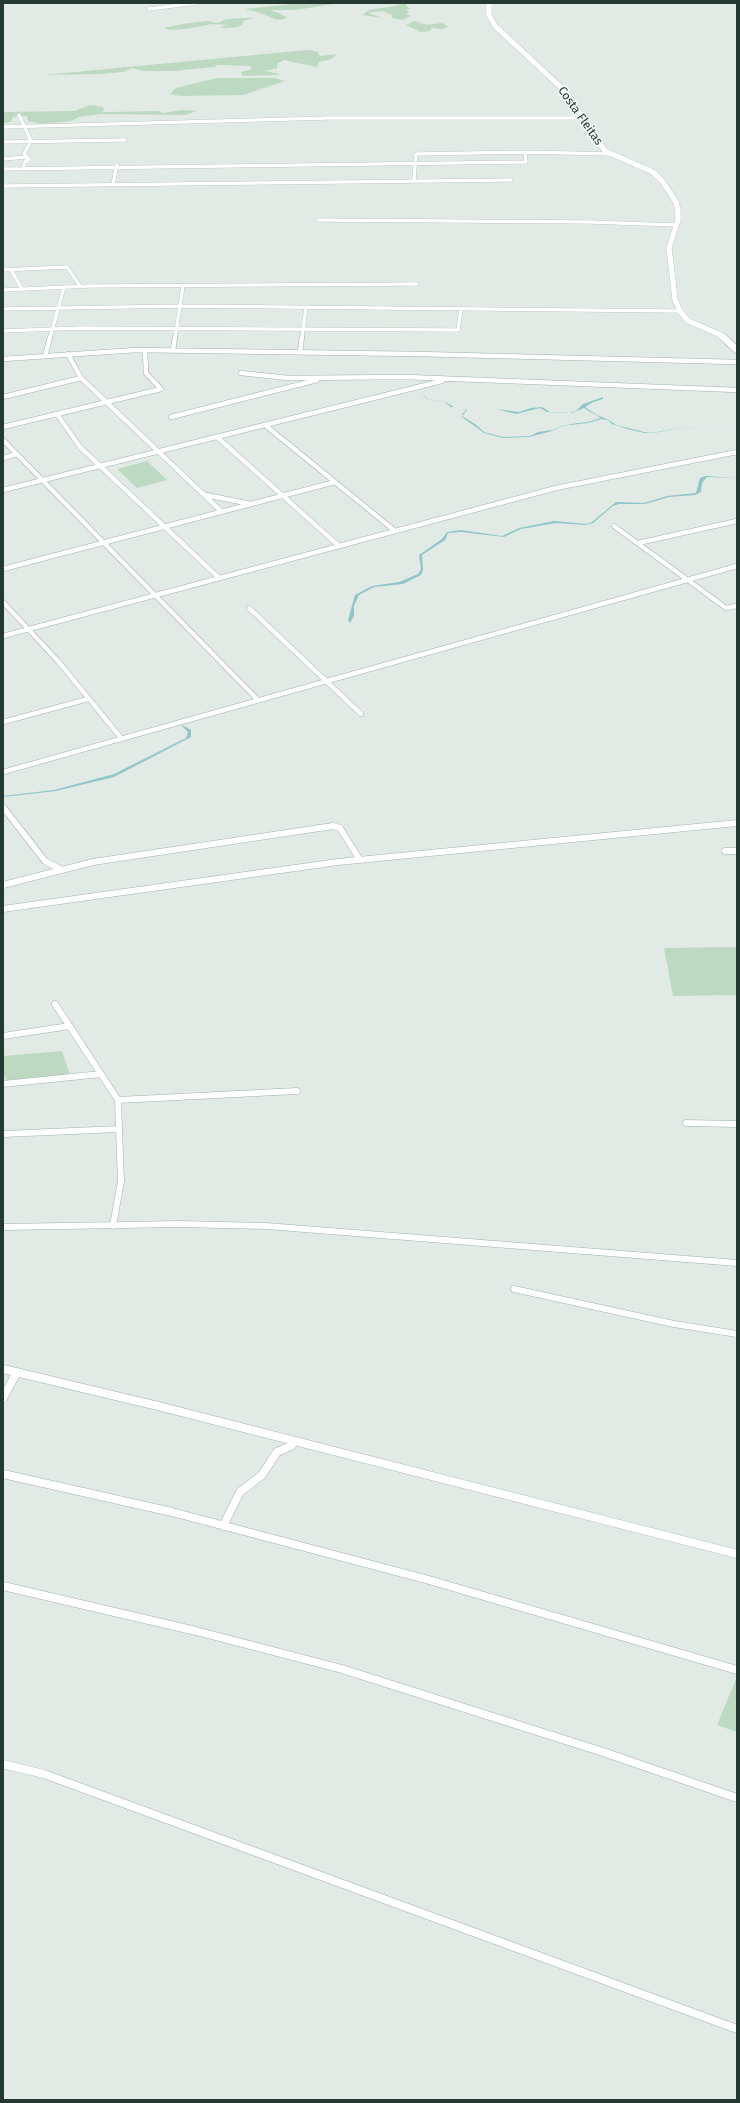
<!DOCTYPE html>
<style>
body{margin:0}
#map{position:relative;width:740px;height:2103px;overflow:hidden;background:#e1eae5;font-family:"Fira Sans",sans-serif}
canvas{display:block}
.frame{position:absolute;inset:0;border:4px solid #243931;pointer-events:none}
</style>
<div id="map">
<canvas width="740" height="2103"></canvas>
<div class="frame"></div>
</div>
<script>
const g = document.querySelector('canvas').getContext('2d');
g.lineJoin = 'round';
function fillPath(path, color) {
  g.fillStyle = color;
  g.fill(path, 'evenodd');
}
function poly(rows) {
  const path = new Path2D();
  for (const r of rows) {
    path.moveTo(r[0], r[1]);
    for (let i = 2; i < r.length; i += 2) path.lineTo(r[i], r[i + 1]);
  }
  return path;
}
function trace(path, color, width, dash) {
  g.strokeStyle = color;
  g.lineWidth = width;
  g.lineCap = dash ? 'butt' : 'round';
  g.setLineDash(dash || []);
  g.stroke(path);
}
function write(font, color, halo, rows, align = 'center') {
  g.font = font + ' "Fira Sans",sans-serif';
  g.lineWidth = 3.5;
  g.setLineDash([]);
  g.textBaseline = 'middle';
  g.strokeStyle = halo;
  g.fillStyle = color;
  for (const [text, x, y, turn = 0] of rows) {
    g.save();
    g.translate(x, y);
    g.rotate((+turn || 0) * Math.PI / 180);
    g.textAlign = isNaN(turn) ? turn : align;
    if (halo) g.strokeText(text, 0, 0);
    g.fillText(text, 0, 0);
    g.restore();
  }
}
const green = poly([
 [339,3,296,10,271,10,287,17,284,19,277,20,260,13,245,9,293,4],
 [390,3,408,3,406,5,410,9,406,10,409,12,406,14,411,16,402,20,392,18,392,15,382,11,368,13,383,18,362,15,369,10,401,5],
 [244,18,254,18,243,21,242,25,237,27,223,28,220,27,228,25,212,24,186,29,169,30,164,28,182,24,207,21,218,23,226,19],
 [415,21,427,25,442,23,448,27,441,29,432,28,429,31,421,32,406,25],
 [307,50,319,52,318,54,321,56,337,54,331,59,319,62,317,67,284,60,277,64,277,68,264,71,280,74,277,75,243,76,241,72,252,69,250,66,222,65,215,65,216,67,173,71,143,71,132,68,123,72,101,74,44,75],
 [217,78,275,78,285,81,243,95,181,96,170,94,176,88],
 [90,105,102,107,105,109,102,112,108,112,158,111,163,113,183,110,197,111,185,115,101,114,79,117,71,121,41,124,28,121,27,116,20,116,13,117,11,122,3,123,3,112,75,111],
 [147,461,167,480,137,488,117,469],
 [737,947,737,995,673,996,664,948],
 [62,1051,70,1075,6,1080,3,1071,3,1056],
 [736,1679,737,1680,737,1732,717,1725]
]);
const water = poly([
 [420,392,428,399,445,402,454,407,464,407,467,410,462,416,475,424,484,432,503,437,530,436,538,432,553,430,561,426,578,423,588,422,601,418,584,408,572,413,563,413,547,412,540,408,516,414,496,409,519,412,531,408,542,407,550,412,569,413,576,411,583,404,603,397,603,399,593,402,585,407,597,415,609,420,616,425,644,432,654,433,673,429,737,424,671,429,652,433,644,433,627,429,612,424,608,420,602,419,588,423,562,426,552,431,529,437,503,438,484,433,462,417,462,414,466,410,464,407,451,407,444,402,427,399],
 [706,476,737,478,707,477,702,483,701,492,695,495,669,497,645,504,619,504,613,506,593,523,586,525,556,523,521,529,504,537,461,532,448,533,445,540,422,555,423,570,421,575,403,584,374,587,359,595,354,606,354,616,350,623,348,620,355,595,372,586,399,582,418,574,421,569,419,555,442,539,447,532,461,530,502,536,519,528,554,521,587,524,592,522,616,502,644,503,667,496,696,493,700,478],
 [180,724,191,730,191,737,114,777,56,791,3,797,3,796,54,790,114,774,186,738,188,732]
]);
const minorFar3 = poly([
 [149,9,196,3],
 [19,115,31,141,24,154,29,159,25,162,23,168],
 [3,127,328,118,584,118],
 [3,142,125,140],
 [3,159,27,157],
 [3,169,526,162,525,152],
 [414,180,416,154,525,152,609,154],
 [113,184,117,165],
 [3,186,511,180],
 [318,220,590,222,676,225],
 [3,270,67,267,80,286],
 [11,270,22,289],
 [3,290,90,286,417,284],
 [3,309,181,306,680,311],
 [3,331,80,328,458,330,461,309],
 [50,338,64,287],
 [175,338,183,286],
 [302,338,306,307]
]);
const minorFar2 = poly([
 [145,350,146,373,161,389],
 [173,350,175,337],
 [300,352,302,337],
 [68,354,81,378,222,512],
 [45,356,50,337],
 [3,359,136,350,418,354,737,362],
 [241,373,288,378,406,377,737,390],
 [3,397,81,378],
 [57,414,80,447,219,578],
 [171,417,317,380],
 [265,425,395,531],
 [3,427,161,389],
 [217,437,339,546],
 [3,440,258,700],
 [3,458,17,454],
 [3,490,442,381],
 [206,495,251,504],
 [614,526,726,608,737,606],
 [638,543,737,521],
 [3,569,335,482],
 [3,602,58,661,122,739],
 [249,608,361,714],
 [3,636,556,488,737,452],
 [3,722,88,699],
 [3,772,737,566]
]);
const minorFar1 = poly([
 [3,807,45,861,60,869],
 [725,851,737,851],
 [3,885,93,862,333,826,340,828,360,860],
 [3,909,338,862,737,823],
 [55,1004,118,1100],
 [3,1036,70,1026],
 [3,1084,101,1074],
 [686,1123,737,1124],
 [3,1134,119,1129,118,1100,297,1091],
 [113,1226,121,1181,119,1129],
 [3,1227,180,1224,266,1226,737,1263],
 [514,1289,674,1324,737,1334]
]);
const minor = poly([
 [3,1369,158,1406,737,1554],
 [3,1398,17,1372],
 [3,1474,172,1512,429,1580,737,1670],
 [223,1526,240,1492,262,1475,277,1452,291,1446,294,1442],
 [3,1586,196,1631,342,1669,603,1752,737,1798],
 [3,1764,44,1774,737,2029]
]);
const secondaryFar1 = poly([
 [489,3,489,15,495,26,566,92,605,151,653,172,663,182,676,202,678,210,678,220,669,248,675,299,680,311,688,321,719,334,724,338]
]);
const secondary = poly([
 [723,337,737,350]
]);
const farStreetnames = [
 ["Costa Fleitas",580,116,55]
];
fillPath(green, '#bdd9c1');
fillPath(water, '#90c6c9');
trace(minorFar3, '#a5b1ab', 4);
trace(minorFar2, '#a5b1ab', 5.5);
trace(minorFar1, '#a5b1ab', 7);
trace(minor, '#a5b1ab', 9);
trace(secondaryFar1, '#a2b4ac', 6);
trace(secondary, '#a2b4ac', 8);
trace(minorFar3, '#fff', 3.5);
trace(minorFar2, '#fff', 4.5);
trace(minorFar1, '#fff', 6);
trace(minor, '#fff', 8);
trace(secondaryFar1, '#fff', 5.5);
trace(secondary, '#fff', 7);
write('12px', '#243931', '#f1f7f4', farStreetnames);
</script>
